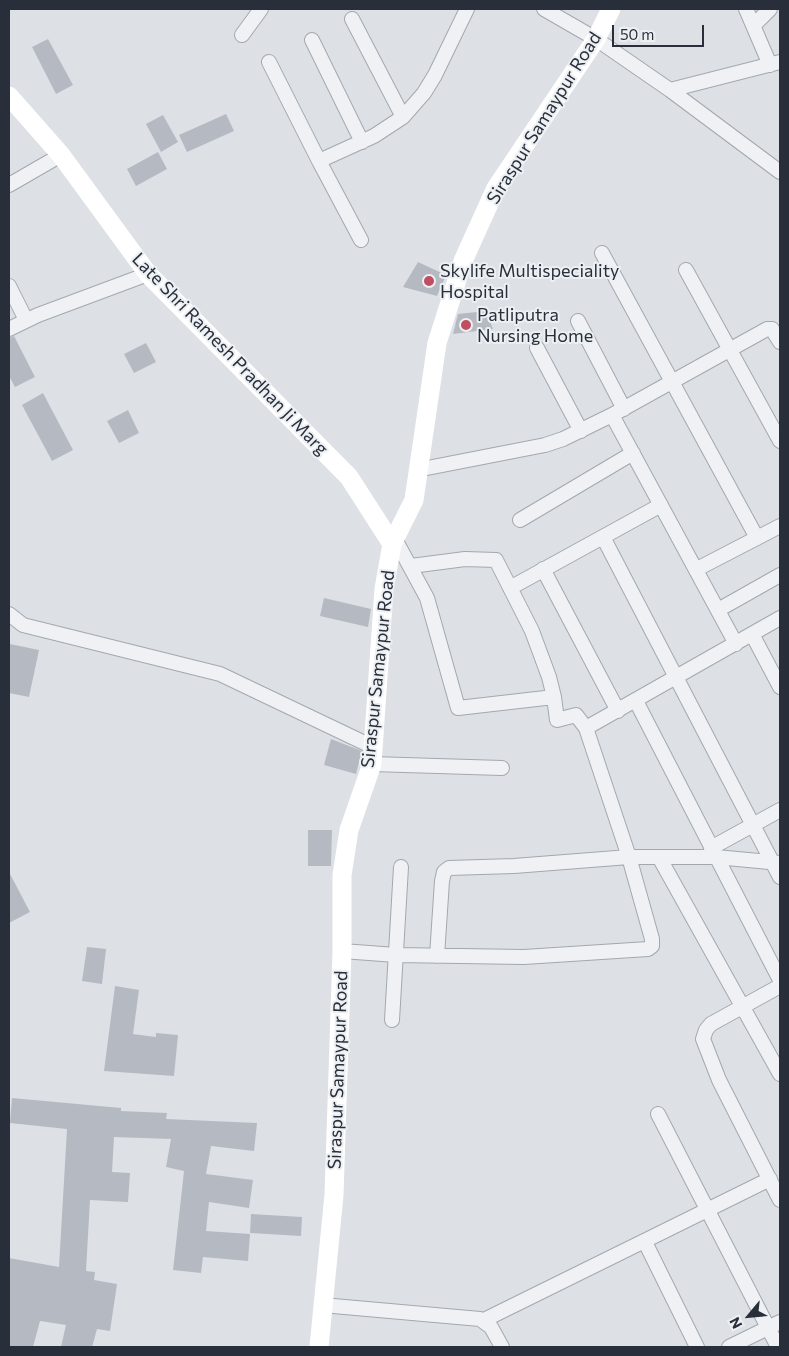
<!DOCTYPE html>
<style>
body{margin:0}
#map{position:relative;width:789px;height:1356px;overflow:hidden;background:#dde1e6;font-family:Commissioner,sans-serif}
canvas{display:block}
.frame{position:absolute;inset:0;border:10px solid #282f3b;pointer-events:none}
.north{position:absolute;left:724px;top:1291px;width:50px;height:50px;-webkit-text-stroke:4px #edf0f3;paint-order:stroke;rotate:242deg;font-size:14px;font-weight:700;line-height:20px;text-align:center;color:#282f3b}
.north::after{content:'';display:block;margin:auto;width:18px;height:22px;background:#282f3b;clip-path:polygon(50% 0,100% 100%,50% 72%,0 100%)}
.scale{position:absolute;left:612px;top:25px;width:92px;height:22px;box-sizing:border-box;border:2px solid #282f3b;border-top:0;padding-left:6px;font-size:15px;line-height:18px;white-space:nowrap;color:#282f3b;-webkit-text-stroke:4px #edf0f3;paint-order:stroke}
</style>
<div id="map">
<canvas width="789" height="1356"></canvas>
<div class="frame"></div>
<div class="north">N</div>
<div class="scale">50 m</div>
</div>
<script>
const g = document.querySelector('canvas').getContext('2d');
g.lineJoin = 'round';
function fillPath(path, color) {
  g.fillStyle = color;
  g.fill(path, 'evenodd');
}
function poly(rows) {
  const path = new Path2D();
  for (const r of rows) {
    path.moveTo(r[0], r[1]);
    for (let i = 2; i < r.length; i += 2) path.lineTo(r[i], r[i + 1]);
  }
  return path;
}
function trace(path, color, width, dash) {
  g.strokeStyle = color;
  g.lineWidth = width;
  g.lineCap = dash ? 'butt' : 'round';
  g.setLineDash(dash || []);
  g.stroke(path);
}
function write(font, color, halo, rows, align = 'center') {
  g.font = font + ' Commissioner,sans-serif';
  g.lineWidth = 4;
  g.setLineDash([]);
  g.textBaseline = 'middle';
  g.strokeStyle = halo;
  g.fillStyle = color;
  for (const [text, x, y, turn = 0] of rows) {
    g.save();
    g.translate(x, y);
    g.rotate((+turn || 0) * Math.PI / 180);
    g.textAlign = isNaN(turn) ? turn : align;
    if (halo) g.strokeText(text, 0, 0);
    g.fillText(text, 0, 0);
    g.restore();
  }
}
const building = poly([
 [48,39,73,85,56,94,32,47],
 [226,114,234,131,187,152,179,135],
 [163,115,178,142,161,152,146,124],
 [158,152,167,169,136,186,127,169],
 [418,262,446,275,437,296,403,287],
 [486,311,493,329,453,334,458,314],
 [14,336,35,377,15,387,9,376,9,338],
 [146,343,156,362,134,373,124,354],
 [43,393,73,450,52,461,22,405],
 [128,410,139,433,119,443,107,421],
 [324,598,371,609,368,627,320,616],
 [10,644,39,650,29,697,9,693],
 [331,739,362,751,356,774,324,765],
 [308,830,332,830,331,866,308,866],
 [9,872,30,912,9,923],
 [87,947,106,949,102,984,82,981],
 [115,986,139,990,133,1034,156,1037,156,1033,178,1035,174,1076,104,1071],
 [12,1098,121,1108,121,1111,167,1113,166,1119,257,1123,254,1151,211,1146,206,1174,253,1180,249,1208,209,1202,206,1231,250,1234,248,1261,203,1257,201,1273,173,1270,184,1171,166,1167,171,1139,114,1137,112,1172,130,1173,128,1202,90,1200,86,1271,95,1272,94,1280,117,1284,110,1331,97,1329,92,1347,61,1347,66,1325,40,1321,33,1347,9,1347,9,1258,59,1267,67,1129,10,1123],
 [251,1214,302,1217,301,1236,250,1233]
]);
const street = poly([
 [544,9,596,39,670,90,780,172],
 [746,9,770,65],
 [352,19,403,117],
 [754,25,770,9],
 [242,35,261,9],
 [312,40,362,142],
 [269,62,319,161],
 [670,90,780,62],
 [9,185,61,155],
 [361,240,319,161,374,136,403,117,424,93,435,75,467,9],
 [602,253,757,538],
 [686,270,780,441],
 [9,286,26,320],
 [578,321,624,409],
 [9,329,38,315,148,274],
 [537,348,581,431],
 [612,415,736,644],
 [417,470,545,445,563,439,612,415,767,329,772,329,780,342],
 [520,520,633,453],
 [603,537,780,877],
 [395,539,427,598,458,708,554,697,557,720,576,715,586,728,629,857,514,866,449,868,444,872,442,881,437,956],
 [411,566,465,559,496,560,532,631,549,677,554,697],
 [543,569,618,711],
 [697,569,780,526],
 [510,588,661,505],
 [718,610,780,575],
 [9,614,23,625,220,674,373,747],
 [752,634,780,687],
 [636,701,780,980],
 [586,728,780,618],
 [372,764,502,768],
 [711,848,780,810],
 [659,857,780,1074],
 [342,951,396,955,524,957,648,949,652,946,652,939,629,857,716,857,780,863],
 [780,986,711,1024,706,1030,703,1039,719,1080,780,1200],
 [392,1020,401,867],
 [658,1114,778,1347],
 [645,1242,697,1347],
 [322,1305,480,1319,491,1327,502,1347],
 [484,1320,770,1179],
 [729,1347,780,1322]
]);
const secondary = poly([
 [9,96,61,155,148,274,349,477,392,544],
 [319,1347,334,1195,342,951,342,875,349,830,372,764,384,589,392,544,414,500,437,343,463,261,496,188,596,39,611,9]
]);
const markers = [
 [429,281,6,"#bf4e61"],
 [466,325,6,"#bf4e61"]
];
const streetNames = [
 ["Siraspur Samaypur Road",544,118,-58],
 ["Late Shri Ramesh Pradhan Ji Marg",230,354,46],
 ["Siraspur Samaypur Road",378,669,-84],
 ["Siraspur Samaypur Road",338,1070,-88]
];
const poiNames = [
 ["Skylife Multispeciality",440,271],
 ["Hospital",440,292],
 ["Patliputra",477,315],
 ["Nursing Home",477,336]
];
fillPath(building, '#b5bac2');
trace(street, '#a3a8af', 16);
trace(street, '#f0f1f4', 14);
trace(secondary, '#fff', 19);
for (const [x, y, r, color] of markers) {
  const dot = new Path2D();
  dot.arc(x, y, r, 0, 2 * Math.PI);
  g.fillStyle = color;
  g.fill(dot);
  trace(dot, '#edf0f3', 2);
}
write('18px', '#282f3b', '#edf0f3', streetNames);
write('18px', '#282f3b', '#edf0f3', poiNames, 'left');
</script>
